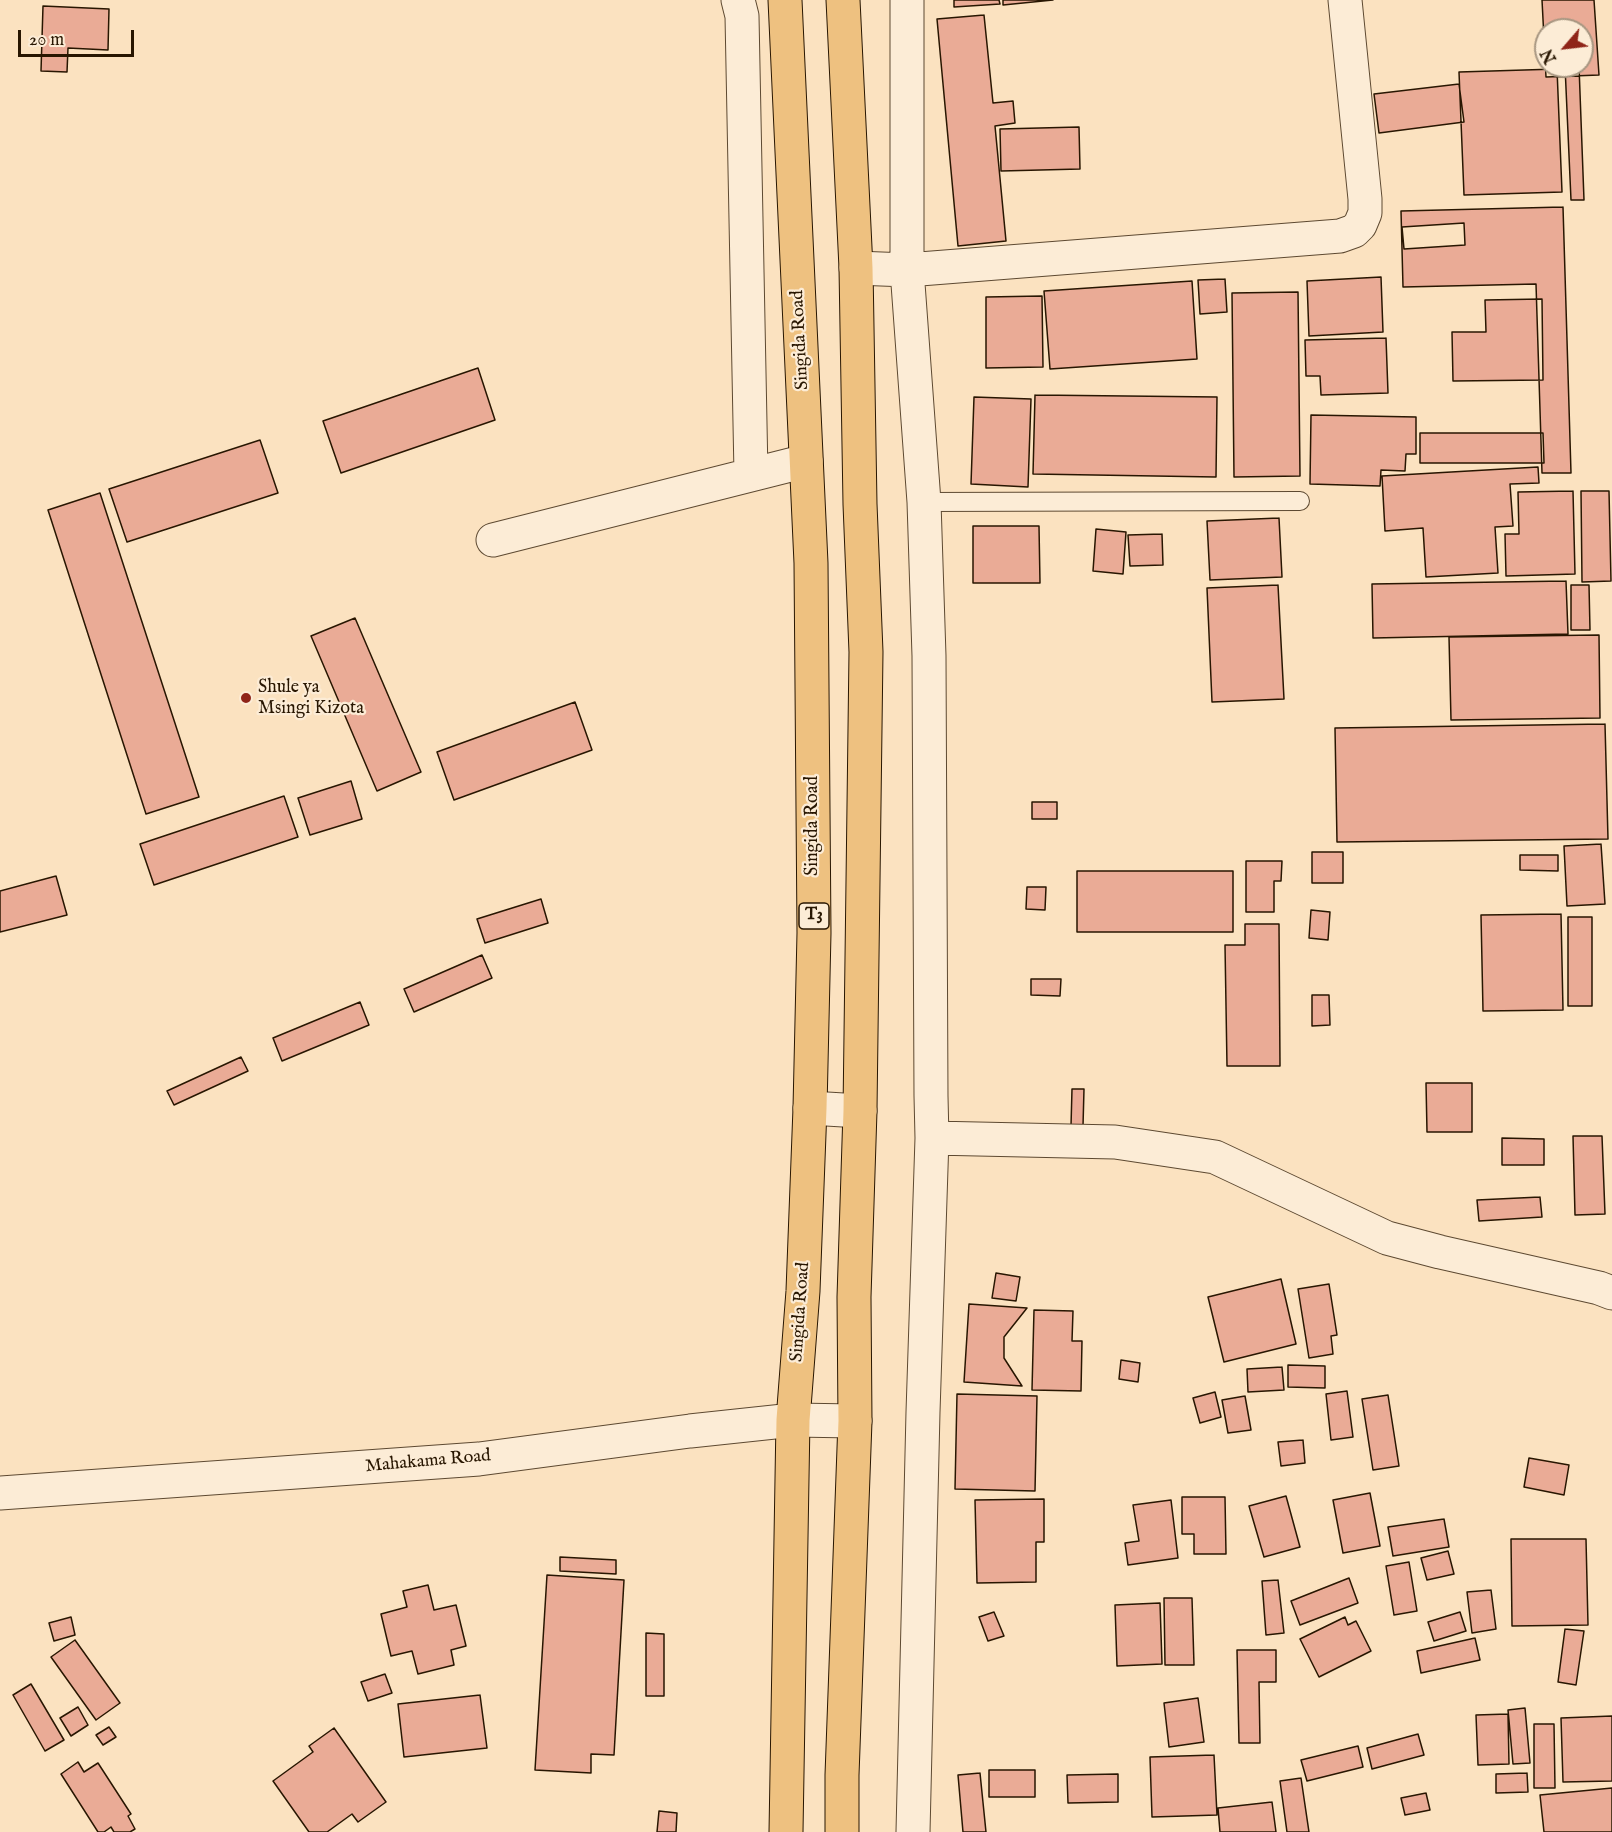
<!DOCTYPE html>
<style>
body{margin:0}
#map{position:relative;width:1612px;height:1832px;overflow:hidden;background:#fbe2c0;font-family:"IM FELL English",serif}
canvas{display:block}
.north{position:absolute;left:1534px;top:18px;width:60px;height:60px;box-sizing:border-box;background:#fcecd6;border:2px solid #a79681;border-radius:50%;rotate:242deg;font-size:16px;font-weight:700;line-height:24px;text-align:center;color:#281601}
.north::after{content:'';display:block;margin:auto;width:21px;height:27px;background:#8f2418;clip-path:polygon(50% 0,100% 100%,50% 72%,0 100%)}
.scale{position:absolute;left:18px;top:30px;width:116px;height:27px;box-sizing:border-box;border:3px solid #281601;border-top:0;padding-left:8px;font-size:18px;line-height:21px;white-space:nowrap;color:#281601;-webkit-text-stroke:4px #fcecd6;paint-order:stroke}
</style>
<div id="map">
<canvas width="1612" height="1832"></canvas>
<div class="north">N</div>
<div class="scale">20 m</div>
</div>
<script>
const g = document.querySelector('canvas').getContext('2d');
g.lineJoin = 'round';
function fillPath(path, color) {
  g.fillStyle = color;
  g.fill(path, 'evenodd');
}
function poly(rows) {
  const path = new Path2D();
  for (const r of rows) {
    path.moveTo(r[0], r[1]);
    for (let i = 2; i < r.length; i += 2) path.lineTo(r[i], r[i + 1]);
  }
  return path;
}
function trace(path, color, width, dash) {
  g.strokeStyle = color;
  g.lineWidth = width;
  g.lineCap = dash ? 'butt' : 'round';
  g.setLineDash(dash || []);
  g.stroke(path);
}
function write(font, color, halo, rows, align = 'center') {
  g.font = font + ' "IM FELL English",serif';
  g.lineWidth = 4.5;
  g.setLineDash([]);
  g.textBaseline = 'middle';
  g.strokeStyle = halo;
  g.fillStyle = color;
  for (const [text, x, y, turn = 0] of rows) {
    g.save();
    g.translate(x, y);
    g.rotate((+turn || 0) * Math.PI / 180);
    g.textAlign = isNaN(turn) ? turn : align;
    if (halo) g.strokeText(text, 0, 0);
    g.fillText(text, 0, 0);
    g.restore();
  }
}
const building = poly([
 [954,0,999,0,1000,4,954,7,954,0],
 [1003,0,1053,0,1003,5,1003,0],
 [1542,0,1594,0,1599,75,1546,77,1542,0],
 [1546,30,1582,30,1582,66,1546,66,1546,30],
 [43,6,109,9,108,50,68,48,67,72,41,71,43,6],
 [984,15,993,103,1013,101,1015,123,995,126,1006,241,958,246,937,19,984,15],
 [1565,66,1579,66,1584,200,1571,200,1565,66],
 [1557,69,1562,192,1464,195,1459,72,1557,69],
 [1459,84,1464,122,1379,133,1374,94,1459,84],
 [1079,127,1080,169,1001,171,1000,129,1079,127],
 [1563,207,1571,473,1542,473,1536,284,1403,287,1401,211,1563,207],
 [1464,223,1465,245,1404,249,1402,227,1464,223],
 [1381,277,1383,332,1309,336,1307,281,1381,277],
 [1225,279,1227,312,1200,314,1198,280,1225,279],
 [1192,281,1197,359,1050,369,1044,291,1192,281],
 [1298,292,1300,476,1234,477,1232,293,1298,292],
 [1042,296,1043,367,986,368,986,297,1042,296],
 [1542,299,1543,380,1453,381,1452,332,1486,332,1485,300,1542,299],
 [1386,338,1388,393,1321,395,1320,376,1306,376,1305,340,1386,338],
 [478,368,495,420,341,473,323,421,478,368],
 [1035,395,1217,397,1216,477,1033,474,1035,395],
 [974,397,1031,399,1028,487,971,484,974,397],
 [1311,415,1416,417,1416,454,1406,454,1405,471,1381,470,1380,486,1310,484,1311,415],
 [1420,433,1543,433,1544,463,1420,463,1420,433],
 [260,440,278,493,127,542,109,489,260,440],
 [1538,467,1539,483,1510,484,1513,526,1495,527,1498,573,1426,577,1423,528,1385,531,1382,476,1538,467],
 [1573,491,1575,574,1506,576,1505,534,1519,534,1518,492,1573,491],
 [1581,491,1609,491,1611,581,1582,582,1581,491],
 [100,493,199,797,146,814,48,510,100,493],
 [1279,518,1282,577,1210,580,1207,521,1279,518],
 [973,526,1039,526,1040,583,973,583,973,526],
 [1096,529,1126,532,1123,574,1093,571,1096,529],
 [1162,534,1163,565,1130,566,1128,535,1162,534],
 [1566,581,1568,634,1373,638,1372,584,1566,581],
 [1278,585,1284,699,1212,702,1207,588,1278,585],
 [1571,585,1589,585,1590,630,1571,630,1571,585],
 [355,618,421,772,377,791,311,636,355,618],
 [1599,635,1600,718,1451,720,1449,637,1599,635],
 [575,702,592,750,454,800,437,752,575,702],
 [1605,724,1608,839,1337,842,1335,728,1605,724],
 [351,781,362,819,310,835,298,798,351,781],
 [284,796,298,837,154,885,140,844,284,796],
 [1032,802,1057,802,1057,819,1032,819,1032,802],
 [1601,844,1605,904,1567,906,1564,846,1601,844],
 [1312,852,1343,852,1343,883,1312,883,1312,852],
 [1520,855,1558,855,1558,871,1520,870,1520,855],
 [1246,861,1282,861,1281,881,1274,881,1274,912,1246,912,1246,861],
 [1077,871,1233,871,1233,932,1077,932,1077,871],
 [56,876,67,915,0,932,0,891,56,876],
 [1027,887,1046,887,1045,910,1026,909,1027,887],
 [541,899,548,923,485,943,477,919,541,899],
 [1311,910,1330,912,1328,940,1309,938,1311,910],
 [1561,914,1563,1010,1483,1011,1481,915,1561,914],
 [1568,917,1592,917,1592,1006,1568,1006,1568,917],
 [1245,924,1279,924,1280,1066,1227,1066,1225,945,1245,945,1245,924],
 [482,955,492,978,414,1012,404,989,482,955],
 [1031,979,1061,979,1060,996,1031,995,1031,979],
 [1312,995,1329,995,1330,1025,1312,1026,1312,995],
 [360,1002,369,1025,282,1061,273,1038,360,1002],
 [241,1057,248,1071,174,1105,167,1091,241,1057],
 [1426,1083,1472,1083,1472,1132,1427,1132,1426,1083],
 [1072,1089,1084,1089,1083,1126,1071,1126,1072,1089],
 [1573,1136,1602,1136,1605,1214,1575,1215,1573,1136],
 [1502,1138,1544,1139,1544,1165,1502,1165,1502,1138],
 [1540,1197,1542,1217,1479,1221,1477,1200,1540,1197],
 [996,1273,1020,1277,1016,1301,992,1298,996,1273],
 [1281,1279,1296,1344,1224,1362,1208,1297,1281,1279],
 [1329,1284,1337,1335,1331,1336,1333,1354,1309,1358,1298,1289,1329,1284],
 [969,1304,1027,1308,1004,1337,1004,1358,1022,1386,964,1382,969,1304],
 [1034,1310,1073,1311,1072,1341,1082,1341,1081,1391,1032,1390,1034,1310],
 [1121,1360,1140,1363,1138,1382,1119,1379,1121,1360],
 [1288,1365,1325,1366,1325,1388,1288,1387,1288,1365],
 [1282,1367,1284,1390,1248,1392,1247,1369,1282,1367],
 [1347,1391,1353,1437,1331,1440,1326,1394,1347,1391],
 [1215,1392,1221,1417,1200,1423,1193,1398,1215,1392],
 [957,1394,1037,1396,1035,1491,955,1489,957,1394],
 [1388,1395,1399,1466,1373,1470,1362,1399,1388,1395],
 [1245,1396,1251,1430,1228,1433,1222,1400,1245,1396],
 [1303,1440,1305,1463,1281,1466,1278,1442,1303,1440],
 [1529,1458,1569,1465,1564,1495,1524,1487,1529,1458],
 [1370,1493,1380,1546,1343,1553,1333,1500,1370,1493],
 [1286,1496,1300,1547,1264,1557,1249,1506,1286,1496],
 [1182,1497,1225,1497,1226,1554,1194,1554,1194,1534,1182,1534,1182,1497],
 [1044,1499,1044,1542,1036,1542,1036,1582,977,1583,975,1500,1044,1499],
 [1171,1500,1178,1558,1128,1565,1125,1543,1139,1541,1133,1505,1171,1500],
 [1444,1519,1449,1547,1393,1556,1388,1527,1444,1519],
 [1511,1539,1586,1539,1588,1625,1512,1626,1511,1539],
 [1448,1551,1454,1574,1427,1580,1421,1558,1448,1551],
 [560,1557,616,1560,616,1574,560,1571,560,1557],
 [1409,1562,1417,1611,1394,1615,1386,1566,1409,1562],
 [547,1575,624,1580,614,1755,591,1754,591,1773,535,1770,547,1575],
 [1349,1578,1358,1603,1300,1625,1291,1601,1349,1578],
 [1278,1580,1284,1633,1266,1635,1262,1581,1278,1580],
 [428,1585,434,1610,456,1605,466,1646,451,1650,454,1665,418,1674,412,1651,391,1656,381,1614,407,1607,403,1591,428,1585],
 [1491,1590,1496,1629,1472,1633,1467,1592,1491,1590],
 [1164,1598,1192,1598,1194,1665,1165,1665,1164,1598],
 [1160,1603,1162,1664,1117,1666,1115,1605,1160,1603],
 [994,1612,1004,1636,988,1641,979,1617,994,1612],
 [1460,1612,1466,1631,1434,1641,1428,1622,1460,1612],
 [71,1617,75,1635,54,1641,49,1623,71,1617],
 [1345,1617,1348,1625,1356,1621,1371,1651,1319,1677,1300,1639,1345,1617],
 [1565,1629,1584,1631,1576,1685,1558,1682,1565,1629],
 [646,1633,664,1634,664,1696,646,1696,646,1633],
 [1475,1638,1480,1660,1421,1673,1417,1651,1475,1638],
 [75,1640,120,1703,96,1720,51,1657,75,1640],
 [1237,1650,1276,1650,1276,1682,1259,1682,1260,1743,1239,1743,1237,1650],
 [385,1674,392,1693,368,1701,361,1682,385,1674],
 [31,1684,64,1740,45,1751,13,1695,31,1684],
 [480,1695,487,1748,404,1757,398,1704,480,1695],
 [1198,1698,1204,1742,1169,1747,1164,1703,1198,1698],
 [78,1707,88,1725,71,1736,60,1718,78,1707],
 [1525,1708,1530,1763,1513,1764,1508,1710,1525,1708],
 [1508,1714,1509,1764,1478,1765,1476,1715,1508,1714],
 [1612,1716,1612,1781,1563,1782,1561,1718,1612,1716],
 [1534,1724,1554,1724,1555,1788,1534,1788,1534,1724],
 [109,1727,116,1737,103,1745,96,1735,109,1727],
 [334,1728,386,1802,358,1822,352,1814,327,1832,309,1832,273,1781,313,1752,309,1746,334,1728],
 [1418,1734,1424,1755,1372,1769,1367,1748,1418,1734],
 [1358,1746,1363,1767,1307,1781,1301,1760,1358,1746],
 [1214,1755,1217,1815,1152,1817,1150,1757,1214,1755],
 [78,1762,84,1772,98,1763,131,1814,128,1816,135,1829,130,1832,114,1832,111,1827,104,1832,98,1832,61,1774,78,1762],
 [989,1770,1035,1770,1035,1797,989,1797,989,1770],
 [980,1773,986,1832,963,1832,958,1775,980,1773],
 [1527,1773,1528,1792,1496,1793,1496,1774,1527,1773],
 [1118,1774,1118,1802,1068,1803,1067,1775,1118,1774],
 [1301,1778,1309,1832,1287,1832,1280,1781,1301,1778],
 [1612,1788,1612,1832,1544,1832,1540,1795,1612,1788],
 [1426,1793,1430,1810,1405,1815,1401,1798,1426,1793],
 [1272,1802,1276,1832,1220,1832,1218,1808,1272,1802],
 [659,1811,677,1813,676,1832,657,1832,659,1811]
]);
const service = poly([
 [924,502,1300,501]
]);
const minor = poly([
 [738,0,742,16,751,474],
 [907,0,907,270,924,502,929,656,931,1096,932,1138,923,1412,913,1832],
 [856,268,907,270,1340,236,1354,231,1360,225,1365,213,1365,199,1345,0],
 [493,540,806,461],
 [810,1108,860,1111],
 [932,1138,1115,1142,1215,1157,1387,1238,1440,1252,1599,1288,1612,1293]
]);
const tertiary = poly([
 [0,1493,479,1459,690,1431,793,1420,855,1421]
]);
const trunk = poly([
 [785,0,811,563,814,933,810,1108,803,1291,793,1420,786,1832],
 [842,1832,842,1775,855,1421,854,1297,860,1111,866,652,860,504,856,268,843,0]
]);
const markers = [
 [246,698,6,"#8f2418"]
];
const shields = [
 [814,916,30]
];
const shieldNames = [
 ["T3",814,916]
];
const streetNames = [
 ["Singida Road",801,340,-93],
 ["Singida Road",813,826,-90],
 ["Singida Road",801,1312,-86],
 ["Mahakama Road",428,1462,-5]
];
const poiNames = [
 ["Shule ya",258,688],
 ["Msingi Kizota",258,709]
];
fillPath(building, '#eaab96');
trace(building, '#281601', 1.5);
trace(service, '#5d4931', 20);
trace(minor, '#5d4931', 35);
trace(tertiary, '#5d4931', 35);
trace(trunk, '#281601', 35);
trace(service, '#fcecd6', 18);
trace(minor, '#fcecd6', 33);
trace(tertiary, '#fcecd6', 33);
trace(trunk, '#eec180', 33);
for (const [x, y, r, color] of markers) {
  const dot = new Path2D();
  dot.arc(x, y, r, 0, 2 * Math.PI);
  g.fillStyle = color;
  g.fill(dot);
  trace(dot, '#fcecd6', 2);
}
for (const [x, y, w] of shields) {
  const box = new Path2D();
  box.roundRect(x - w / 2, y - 13, w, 26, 4.5);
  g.fillStyle = '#fcecd6';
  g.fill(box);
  trace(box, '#281601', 1.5);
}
write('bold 16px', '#281601', null, shieldNames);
write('18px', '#281601', '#fcecd6', streetNames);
write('18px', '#281601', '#fcecd6', poiNames, 'left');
</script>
